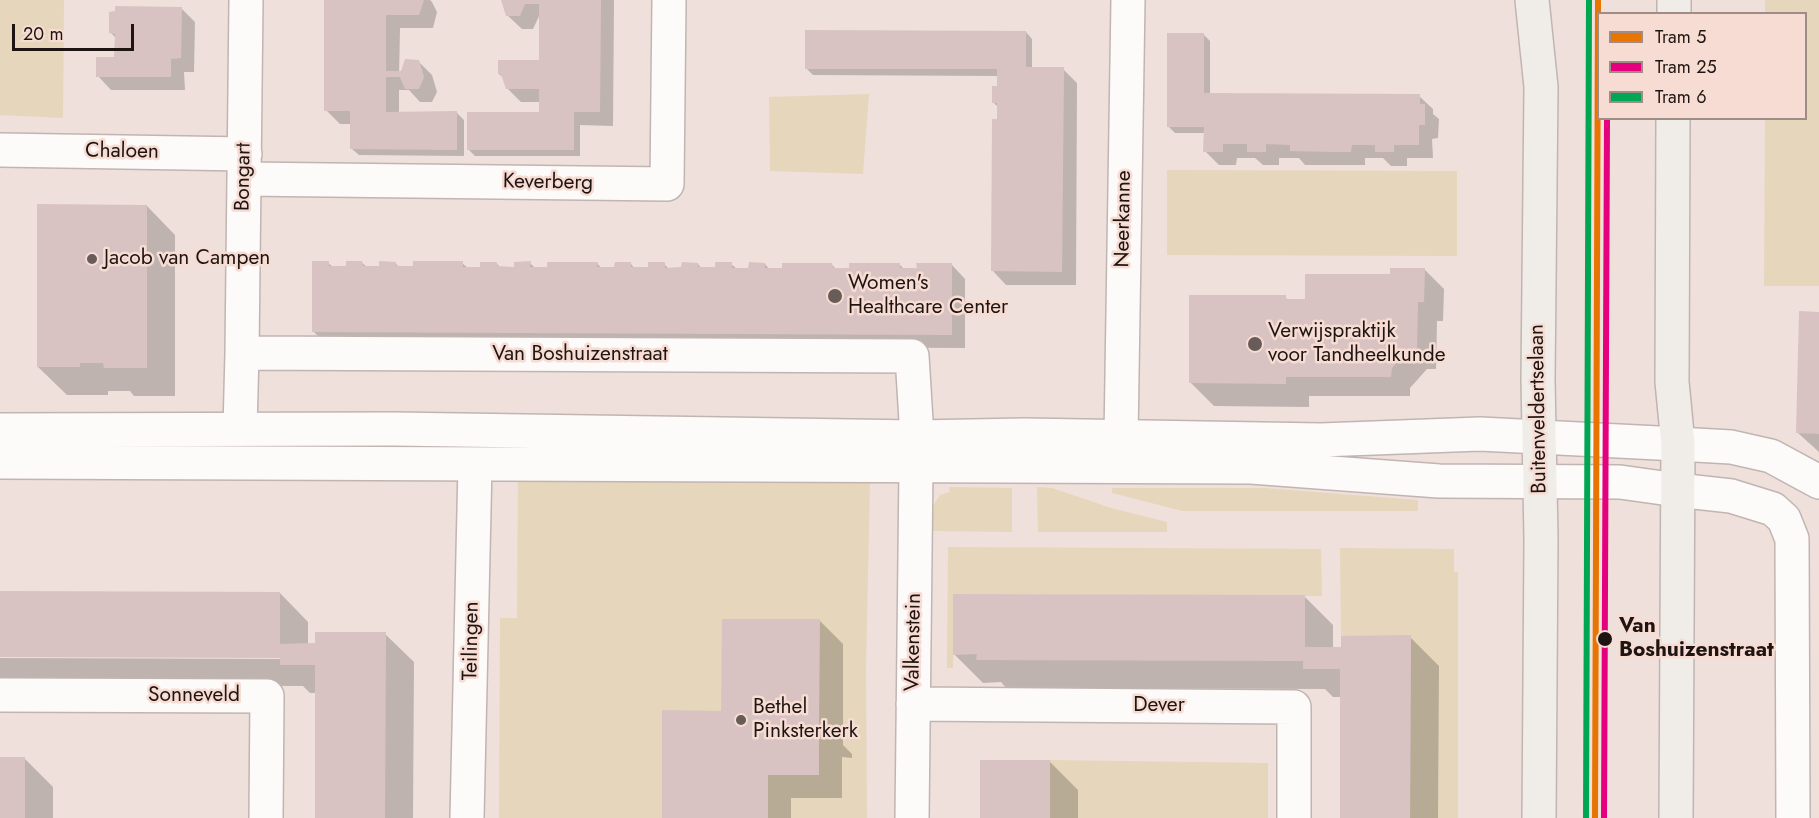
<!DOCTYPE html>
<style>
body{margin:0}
#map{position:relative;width:1819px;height:818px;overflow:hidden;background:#efe0db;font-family:Jost,sans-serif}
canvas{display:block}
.legend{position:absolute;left:1597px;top:12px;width:210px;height:108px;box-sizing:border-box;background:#f7dcd3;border:2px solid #a08c86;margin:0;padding:8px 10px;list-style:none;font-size:18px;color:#1e1512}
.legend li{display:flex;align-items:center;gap:12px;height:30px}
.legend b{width:30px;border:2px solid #a08c86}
.scale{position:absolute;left:12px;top:24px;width:122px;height:27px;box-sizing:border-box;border:3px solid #1e1512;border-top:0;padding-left:8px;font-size:18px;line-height:21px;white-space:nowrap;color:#1e1512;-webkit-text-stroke:4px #f7dcd3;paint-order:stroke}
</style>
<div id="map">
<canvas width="1819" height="818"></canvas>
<ul class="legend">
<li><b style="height:8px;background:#e87402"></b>Tram 5</li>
<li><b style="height:8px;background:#e5007d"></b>Tram 25</li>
<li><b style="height:8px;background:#00a651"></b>Tram 6</li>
</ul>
<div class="scale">20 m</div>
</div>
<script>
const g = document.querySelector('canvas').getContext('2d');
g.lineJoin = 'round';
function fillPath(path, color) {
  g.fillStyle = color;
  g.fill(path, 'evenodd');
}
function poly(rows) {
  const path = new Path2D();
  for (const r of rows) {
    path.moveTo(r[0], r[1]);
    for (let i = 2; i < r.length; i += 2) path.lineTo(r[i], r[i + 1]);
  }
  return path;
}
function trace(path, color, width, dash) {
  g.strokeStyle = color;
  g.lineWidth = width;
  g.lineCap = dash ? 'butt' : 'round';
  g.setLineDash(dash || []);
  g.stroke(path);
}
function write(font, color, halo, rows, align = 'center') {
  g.font = font + ' Jost,sans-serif';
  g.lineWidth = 5;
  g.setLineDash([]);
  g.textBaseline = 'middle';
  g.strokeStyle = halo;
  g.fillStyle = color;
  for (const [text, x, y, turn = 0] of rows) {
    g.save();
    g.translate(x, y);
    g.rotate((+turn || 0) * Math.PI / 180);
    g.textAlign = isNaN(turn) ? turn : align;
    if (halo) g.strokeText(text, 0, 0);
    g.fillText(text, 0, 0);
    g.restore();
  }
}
const green = poly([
 [0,0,64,0,63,118,0,115],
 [1765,0,1819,0,1819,286,1764,286,1765,119,1806,118,1806,14,1765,13],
 [869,94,863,174,770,171,769,97],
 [1167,170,1457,171,1457,256,1167,255],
 [518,477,870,482,866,669,867,818,499,818,500,618,517,618],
 [949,487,1012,488,1012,532,929,531,929,512,940,495,950,492],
 [1037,487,1052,488,1111,508,1167,522,1167,532,1038,532],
 [1112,488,1264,488,1418,500,1418,511,1182,511,1112,493],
 [948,547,1321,549,1322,596,954,594,953,668,947,668],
 [1340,548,1454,549,1454,572,1458,572,1458,818,1410,818,1411,636,1341,636],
 [1050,760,1268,763,1268,818,1050,818]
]);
const shadow = poly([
 [326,0,430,0,432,2,437,12,433,28,400,28,399,78,406,61,418,61,432,75,437,92,432,102,420,102,409,90,399,90,399,113,457,113,464,120,464,156,359,155,352,149,352,124,340,124,326,110],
 [503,0,614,0,613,126,580,125,580,156,475,156,468,149,543,114,540,102,521,102,507,88,504,78,499,74,540,61,541,12,533,29,522,29,507,15],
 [181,8,195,22,194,72,184,72,185,90,111,90,98,76,116,59,116,38,111,33],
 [1026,32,1032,39,1032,70,1063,69,1077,83,1076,285,1006,285,993,271,998,107,993,102,999,88,999,76,813,75,806,68],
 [1203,34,1210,41,1210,95,1419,96,1433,109,1433,114,1439,119,1438,138,1432,139,1433,158,1407,158,1407,166,1391,166,1383,158,1365,158,1365,165,1305,165,1299,158,1279,158,1279,165,1263,165,1255,158,1237,158,1236,165,1219,165,1205,151,1205,133,1175,133,1168,126],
 [147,206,175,235,175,396,134,396,130,391,108,391,108,395,67,395,38,367],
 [328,263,333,267,347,267,362,263,367,267,381,268,395,263,400,268,462,263,468,268,481,268,496,263,501,268,515,269,530,263,535,268,597,263,602,269,616,269,631,264,635,269,649,268,664,264,669,269,683,269,698,264,702,269,717,269,731,264,737,269,750,269,765,264,769,269,832,265,836,269,899,264,905,270,952,265,965,279,965,348,327,345,313,331],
 [1424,269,1444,289,1443,321,1437,321,1436,369,1427,369,1410,388,1410,396,1309,396,1309,407,1214,406,1190,382,1285,297,1289,301,1306,301,1391,275],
 [1819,313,1819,452,1798,433],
 [0,592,280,593,308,622,308,645,385,634,414,662,413,818,316,818,317,693,310,693,303,686,0,685,0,658,288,659,288,656,0,655],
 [1305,597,1333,625,1333,649,1410,637,1439,666,1438,818,1341,818,1342,697,1333,697,1325,689,1006,688,1001,682,983,683,954,654],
 [819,620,843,644,843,745,852,754,852,758,842,757,842,798,791,798,791,818,664,818,723,712],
 [0,758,24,758,53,787,53,818,0,818],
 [1050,762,1078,790,1078,818,982,818]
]);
const building = poly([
 [324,0,424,0,419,15,386,15,386,71,401,71,405,59,419,60,424,77,419,89,405,89,400,77,386,77,386,112,457,111,457,150,350,149,350,111,324,111],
 [501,0,601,0,600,112,574,112,574,150,467,150,467,112,539,112,539,89,506,89,501,74,498,74,498,60,539,60,539,4,525,4,520,16,506,16],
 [115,6,182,7,181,58,171,59,171,77,96,77,96,57,114,57,115,34,109,33,109,12,115,11],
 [805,30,1026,31,1026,67,1064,67,1062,272,991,271,992,119,997,119,997,103,992,103,992,86,997,86,997,69,805,69],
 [1167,33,1204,33,1204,93,1420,94,1420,104,1425,104,1425,125,1419,125,1419,145,1394,145,1394,152,1375,152,1375,145,1352,145,1351,152,1333,152,1290,151,1290,145,1266,144,1266,152,1247,152,1247,144,1223,144,1223,152,1203,152,1204,127,1167,127],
 [37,204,147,205,147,368,104,368,103,363,80,363,80,367,37,367],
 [312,261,329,261,329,266,346,266,346,261,362,261,363,266,379,266,379,261,396,262,396,266,413,266,413,261,463,261,463,267,480,267,480,262,497,262,497,266,514,267,514,262,531,261,530,267,547,267,547,262,598,262,597,267,614,267,615,262,631,262,631,267,648,267,648,262,665,262,665,268,681,267,682,262,698,263,698,267,715,267,715,262,732,262,732,268,748,268,749,262,765,263,765,268,782,268,782,263,832,263,833,268,849,268,849,263,900,263,900,268,917,268,916,263,952,263,952,335,312,332],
 [1390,268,1425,268,1424,302,1418,302,1417,350,1407,350,1392,368,1391,377,1286,377,1286,384,1189,383,1189,295,1286,295,1286,299,1305,299,1305,274,1390,274],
 [1799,311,1819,312,1819,434,1796,433],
 [0,591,280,592,280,644,315,643,315,632,386,632,385,818,315,818,315,665,280,665,280,658,0,657],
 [953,594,1305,595,1305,647,1341,647,1341,636,1411,635,1410,818,1340,818,1340,669,1303,669,1303,661,976,660,977,654,953,655],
 [722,619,820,619,819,729,829,729,829,735,819,734,819,775,768,775,768,818,662,818,662,710,721,711],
 [0,757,25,757,25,818,0,818],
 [980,760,1050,760,1050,818,980,818]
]);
const minor = poly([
 [0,150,245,154],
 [244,179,667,184,669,0],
 [242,353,246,0],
 [240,429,242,353,912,356,917,437],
 [1121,437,1128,0],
 [1678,444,1731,447,1771,456,1819,482],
 [1677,490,1731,496,1773,509,1784,519,1792,539,1793,818],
 [0,695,267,696,266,818],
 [913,704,1294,707,1294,818],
 [467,818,475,465],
 [912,818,916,467]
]);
const tertiary = poly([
 [0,430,394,429,917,437,1025,435,1321,440,1480,434,1678,444],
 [0,462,1251,467,1439,481,1620,482,1677,490]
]);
const secondary = poly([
 [1532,0,1541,87,1538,379,1541,539,1539,818],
 [1674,14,1674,0],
 [1673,118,1672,382,1678,444,1676,818]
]);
const tram1 = poly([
 [1595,818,1598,0]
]);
const tram2 = poly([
 [1604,818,1607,118]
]);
const tram3 = poly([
 [1586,818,1589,0]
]);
const markers = [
 [92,259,6,"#675c58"],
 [835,296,8,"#675c58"],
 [1255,344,8,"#675c58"],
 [1605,639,8,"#1e1512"],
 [741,720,6,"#675c58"]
];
const streetNames = [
 ["Chaloen",122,152,1],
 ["Bongart",244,177,-89],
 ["Keverberg",548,183,1],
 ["Neerkanne",1124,219,-89],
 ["Van Boshuizenstraat",580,355],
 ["Buitenveldertselaan",1539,409,-91],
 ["Teilingen",472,641,-89],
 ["Valkenstein",914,642,-89],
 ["Sonneveld",194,696],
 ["Dever",1159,706]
];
const poiNames = [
 ["Jacob van Campen",104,259],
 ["Women's",848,284],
 ["Healthcare Center",848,308],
 ["Verwijspraktijk",1268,332],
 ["voor Tandheelkunde",1268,356],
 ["Bethel",753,708],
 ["Pinksterkerk",753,732]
];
const stopNames = [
 ["Van",1619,627],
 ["Boshuizenstraat",1619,651]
];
fillPath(green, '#e6d6bc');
fillPath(shadow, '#0003');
fillPath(building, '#d8c3c2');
trace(minor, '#c0b5b1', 36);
trace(tertiary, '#c0b5b1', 36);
trace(secondary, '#c0b5b1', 36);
trace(minor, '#fdfafa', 33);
trace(tertiary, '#fdfafa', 33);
trace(secondary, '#f0ece8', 33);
trace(tram1, '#e87402', 6);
trace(tram2, '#e5007d', 6);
trace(tram3, '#00a651', 6);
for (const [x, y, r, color] of markers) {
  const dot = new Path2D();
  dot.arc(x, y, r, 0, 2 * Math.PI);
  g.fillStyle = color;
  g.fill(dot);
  trace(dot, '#f7dcd3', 2);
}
write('21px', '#1e1512', '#f7dcd3', streetNames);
write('21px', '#1e1512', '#f7dcd3', poiNames, 'left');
write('bold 21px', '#1e1512', '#f7dcd3', stopNames, 'left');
</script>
